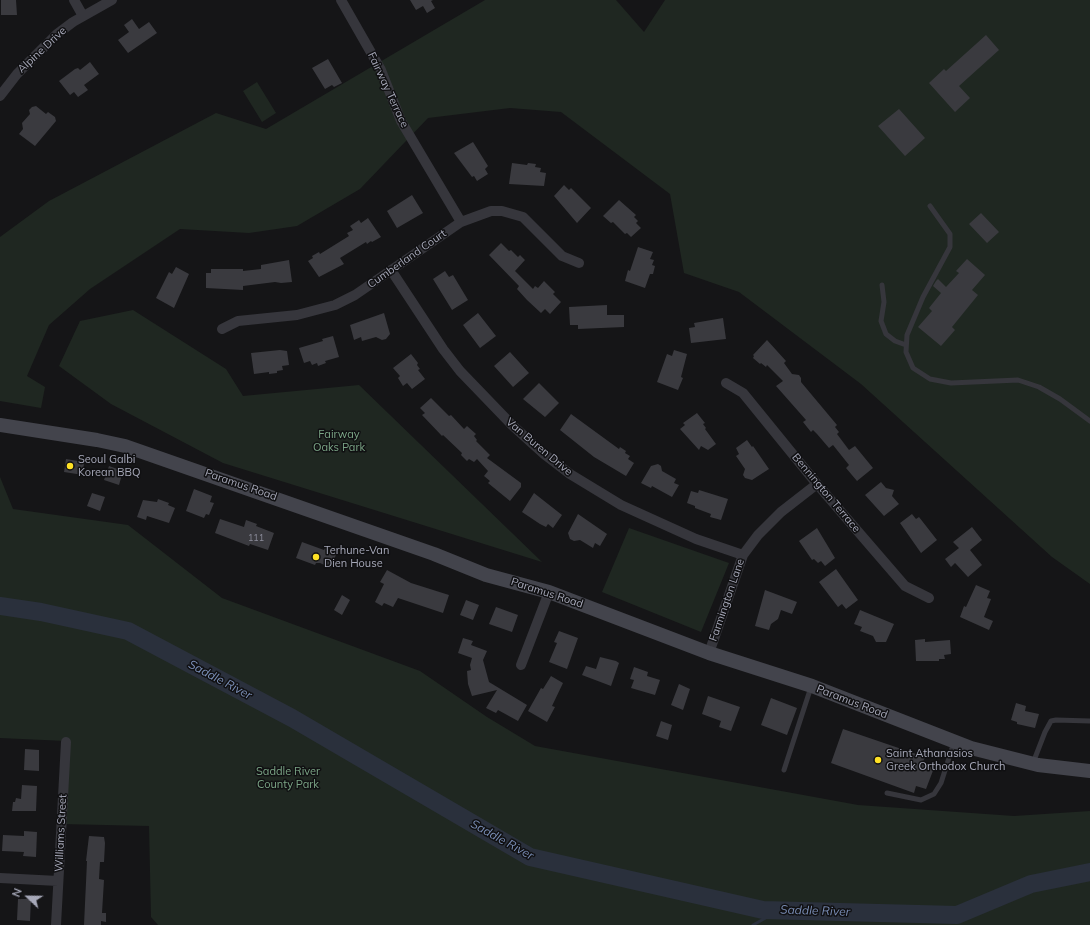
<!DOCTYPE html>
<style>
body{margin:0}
#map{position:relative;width:1090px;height:925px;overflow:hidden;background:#151517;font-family:Mulish,sans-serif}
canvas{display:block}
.north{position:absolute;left:8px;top:877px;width:40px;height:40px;-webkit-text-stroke:3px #101012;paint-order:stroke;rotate:292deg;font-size:11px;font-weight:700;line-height:16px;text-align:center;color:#a6a8b8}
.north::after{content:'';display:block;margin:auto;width:14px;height:18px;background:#a6a8b8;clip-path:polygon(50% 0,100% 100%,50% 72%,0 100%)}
</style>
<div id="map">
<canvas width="1090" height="925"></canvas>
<div class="north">N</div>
</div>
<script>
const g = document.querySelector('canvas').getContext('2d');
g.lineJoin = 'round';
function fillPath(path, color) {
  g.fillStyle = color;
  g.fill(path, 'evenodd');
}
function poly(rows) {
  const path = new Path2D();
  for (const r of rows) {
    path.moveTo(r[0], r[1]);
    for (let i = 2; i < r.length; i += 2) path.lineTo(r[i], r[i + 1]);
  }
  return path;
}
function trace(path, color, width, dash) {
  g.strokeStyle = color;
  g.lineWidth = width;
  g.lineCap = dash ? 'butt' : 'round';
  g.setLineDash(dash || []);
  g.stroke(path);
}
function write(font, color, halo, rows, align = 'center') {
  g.font = font + ' Mulish,sans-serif';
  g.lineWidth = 3;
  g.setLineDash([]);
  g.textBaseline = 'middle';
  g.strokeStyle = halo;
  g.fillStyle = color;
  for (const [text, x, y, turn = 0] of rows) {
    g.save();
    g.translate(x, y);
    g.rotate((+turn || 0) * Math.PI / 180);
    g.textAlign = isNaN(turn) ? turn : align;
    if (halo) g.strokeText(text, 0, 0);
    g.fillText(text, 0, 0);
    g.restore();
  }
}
const green = poly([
 [485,0,616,0,644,32,665,0,1090,0,1090,584,1052,557,861,384,739,292,684,273,670,194,561,112,510,108,428,118,360,189,297,226,249,233,180,229,90,289,49,325,27,376,45,387,41,408,0,401,0,237,49,201,216,113,266,129],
 [257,82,276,113,262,122,243,91],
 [133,310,226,369,243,396,359,385,542,562,223,463,111,404,59,366,80,321],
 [0,477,13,509,128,525,222,598,420,671,487,717,535,746,858,805,1014,816,1090,811,1090,925,158,925,151,917,149,826,61,824,66,741,0,738],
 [629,528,729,563,701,632,602,592]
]);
const stream = poly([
 [753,925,778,911]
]);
const river = poly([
 [0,606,41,612,128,631,292,718,530,857,763,910,957,915,1031,884,1090,872]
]);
const building = poly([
 [1,0,16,0,17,15,1,15],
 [410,0,433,0,431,1,435,8,427,13,423,6,416,10],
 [132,19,139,29,149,22,157,33,128,53,118,40,129,32,124,25],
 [986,35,999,50,959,86,970,98,955,112,929,83,944,69,946,71],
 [328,59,342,83,334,87,332,85,325,89,312,68],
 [90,62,99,74,84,85,88,90,78,97,74,92,70,95,59,81,75,69,78,68,80,70],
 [36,106,46,114,48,112,55,117,56,121,35,146,19,134,23,129,22,123,30,114,29,110,32,107],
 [899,109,925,138,905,156,878,126],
 [473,142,488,166,485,169,488,174,477,181,474,176,472,177,454,153],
 [512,163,527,165,528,163,536,164,535,167,541,168,540,172,546,173,544,186,509,184],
 [564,185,569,190,571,188,591,208,577,223,554,196],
 [412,195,423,213,397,228,387,211],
 [619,200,636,215,634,217,638,221,636,223,641,228,631,237,627,233,625,234,613,222,611,223,603,216],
 [981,213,999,232,987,243,969,224],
 [368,218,381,237,372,242,371,241,367,244,366,242,340,258,344,264,319,277,308,261,313,258,312,256,319,252,320,254,349,236,347,233,353,230,350,226,359,220,361,223],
 [501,243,509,251,511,250,518,257,520,255,525,260,515,271,533,289,535,286,538,288,544,281,555,292,553,294,561,302,550,314,545,309,541,313,527,300,517,289,519,286,489,255],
 [638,247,653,252,650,259,654,260,652,265,655,266,653,274,650,274,645,288,625,281,628,270,630,271],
 [967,259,985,275,972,290,978,295,952,327,955,330,941,346,918,327,932,311,929,308,941,293,933,286,936,281,938,279,946,287,959,273,956,271],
 [289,260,292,282,281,283,275,282,243,286,243,290,206,288,206,273,211,273,211,269,243,269,243,271,261,269,261,265],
 [176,267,189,274,174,308,156,298,169,272,172,274],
 [445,271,449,277,453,275,468,300,452,310,433,279],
 [607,305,607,315,624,315,624,327,578,329,578,325,570,325,569,307],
 [384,313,390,334,386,339,382,340,376,337,362,341,361,337,354,340,350,325],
 [478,313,496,336,480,348,463,325],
 [723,318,726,339,691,343,689,328,695,327,694,323],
 [333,336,339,357,325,361,326,363,318,366,317,363,312,365,310,361,304,363,299,348,323,341,322,339],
 [767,340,786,361,784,363,792,374,799,375,801,378,801,382,837,425,835,427,839,432,837,434,849,450,855,446,873,468,857,481,846,468,849,465,833,445,829,448,817,434,813,430,811,432,803,422,806,420,776,386,783,381,767,365,766,367,761,363,760,364,753,358,754,356,753,355],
 [280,350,287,351,289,365,282,366,283,370,277,371,277,373,269,374,269,372,254,374,251,353],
 [674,350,687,354,681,377,683,378,678,390,657,382,667,354,672,356],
 [510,352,529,373,513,387,494,366],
 [411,354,418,363,417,365,420,369,418,370,425,379,412,389,407,383,403,386,398,378,400,376,393,368],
 [539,383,559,403,545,417,523,399],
 [431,398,449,416,451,415,464,429,467,426,476,434,474,436,477,440,476,441,490,455,487,458,521,483,521,487,510,501,488,483,490,481,484,476,488,471,477,459,474,462,469,459,467,461,461,455,462,453,443,435,442,436,422,415,425,413,420,408],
 [697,413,705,423,703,424,706,428,705,429,716,444,708,450,701,446,699,450,680,429,685,425,683,423],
 [571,414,619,449,620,447,626,451,625,453,630,456,628,459,634,463,626,476,594,457,560,430],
 [747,440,752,447,753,446,769,469,752,480,745,478,743,475,745,469,736,456,739,454,736,448],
 [66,459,84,462,83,475,64,472],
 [658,464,661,466,662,471,676,479,674,483,679,485,672,497,652,486,651,488,641,483,651,466],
 [109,466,123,471,119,485,104,480],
 [881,482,886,488,894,490,892,496,899,504,884,516,865,495],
 [194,489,212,496,210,502,214,503,209,515,206,514,204,518,186,511],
 [699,490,728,499,721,520,710,517,711,514,695,508,695,506,687,503,691,491,698,493],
 [92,493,105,497,100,511,87,506],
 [534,493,562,515,553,528,548,524,546,527,540,524,522,512],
 [158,499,169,503,168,505,175,508,169,523,147,516,146,520,137,517,143,500,157,502],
 [578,514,607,534,600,546,595,543,593,548,580,540,574,541,570,539,568,533],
 [912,514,916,519,919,517,937,540,921,553,900,523],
 [220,519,244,527,246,520,257,524,256,526,274,533,268,550,250,544,249,546,215,533],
 [972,527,982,540,970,550,982,565,968,577,956,564,955,563,951,567,945,559,959,548,953,542],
 [817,528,835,558,825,566,821,561,818,563,814,559,812,560,799,541],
 [302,542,324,550,325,548,337,552,331,568,320,563,316,563,315,565,296,558],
 [836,569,858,600,846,609,842,604,838,607,819,582],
 [387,570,411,583,449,595,443,613,398,598,393,607,384,603,382,606,375,602,384,584,380,582],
 [976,585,990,591,987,598,991,599,984,617,993,621,989,630,960,617,964,606,966,607],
 [765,590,797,602,792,614,781,610,778,619,771,624,769,630,755,626],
 [342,595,350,600,342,615,334,610],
 [466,600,479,605,473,620,460,615],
 [496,607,518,615,512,632,489,624],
 [860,610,894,624,886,642,876,642,873,636,860,631,862,627,854,624],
 [559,631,578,638,567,669,549,662,557,643,554,642],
 [463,638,473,641,471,645,487,651,483,660,489,682,527,705,518,721,498,710,496,713,486,708,497,690,472,696,468,684,467,671,471,670,470,665,472,658,458,653],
 [925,639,925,642,950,640,951,654,944,655,945,659,939,659,939,661,916,661,915,640],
 [600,657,616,661,619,663,611,686,582,675,586,666,596,669],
 [634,667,648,672,647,676,660,680,655,695,631,688,634,680,630,679],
 [551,676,563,683,552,706,555,707,547,722,528,711,541,688,543,689],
 [679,684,690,689,683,710,671,705],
 [708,696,740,707,731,731,719,727,721,721,702,714],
 [771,698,797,708,787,735,761,725],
 [1016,703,1026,706,1025,711,1039,714,1035,728,1017,724,1017,722,1011,720],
 [661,721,672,725,668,740,656,736],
 [843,729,925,757,922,764,934,768,926,789,916,786,914,793,831,763],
 [25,749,39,750,39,771,24,770],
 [22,785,37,786,36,811,12,811,13,802,15,802,16,798,21,799],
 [24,831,37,832,36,857,23,856,24,852,2,851,3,835,24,836],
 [89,836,104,837,105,843,104,862,100,862,99,879,104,880,102,913,106,913,106,922,101,921,101,925,84,925,87,861,86,861],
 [18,899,31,899,30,921,17,920]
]);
const lane = poly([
 [930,206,950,234,950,247,923,297,907,335,906,352,913,368,930,379,951,383,1018,380,1039,387,1060,399,1090,421],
 [882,285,884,302,881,321,886,334,895,341,906,345],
 [1033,763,1045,732,1051,721,1056,720,1090,721],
 [784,770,811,687],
 [887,793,921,800,934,794,941,783,954,742]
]);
const street = poly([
 [74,0,83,16],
 [341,0,381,70,401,121,461,222],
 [0,96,17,74,57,34,73,22,112,0],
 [391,270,443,349,460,371,512,425,544,454,570,474,621,505,696,539,743,555],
 [222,329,238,321,297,315,335,305,355,295,461,222,491,211,502,211,523,217,562,256,579,263],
 [726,383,743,393,817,484,905,586,929,598],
 [709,653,743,555,758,535,781,512,817,484],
 [521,665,549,592],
 [0,878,58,881],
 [56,925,66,742]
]);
const secondary = poly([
 [0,425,97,440,125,446,434,554,486,575,549,592,709,653,812,686,971,748,1038,765,1090,771]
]);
const markers = [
 [70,466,4,"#ffe125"],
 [316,557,4,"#ffe125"],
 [878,760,4,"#ffe125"]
];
const numberNames = [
 ["111",256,538]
];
const streetNames = [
 ["Alpine Drive",42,50,-43],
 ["Fairway Terrace",388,90,65],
 ["Cumberland Court",407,259,-35],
 ["Van Buren Drive",539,447,40],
 ["Paramus Road",241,485,19],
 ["Bennington Terrace",826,493,50],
 ["Paramus Road",547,593,18],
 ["Farmington Lane",727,600,-71],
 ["Paramus Road",852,702,21],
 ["Williams Street",61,833,-87]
];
const parkNames = [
 ["Fairway",339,435],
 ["Oaks Park",339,448],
 ["Saddle River",288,772],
 ["County Park",288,785]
];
const poiNames = [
 ["Seoul Galbi",78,460],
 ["Korean BBQ",78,473],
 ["Terhune-Van",324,551],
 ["Dien House",324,564],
 ["Saint Athanasios",886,754],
 ["Greek Orthodox Church",886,767]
];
const waterNames = [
 ["Saddle River",220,680,28],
 ["Saddle River",502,840,29],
 ["Saddle River",815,911,2]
];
fillPath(green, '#1f2721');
trace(stream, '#2a303c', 3);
trace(river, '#2a303c', 18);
fillPath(building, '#3a3a3f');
trace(lane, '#36363c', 5);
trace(street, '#36363c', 10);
trace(secondary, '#43444c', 14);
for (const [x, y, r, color] of markers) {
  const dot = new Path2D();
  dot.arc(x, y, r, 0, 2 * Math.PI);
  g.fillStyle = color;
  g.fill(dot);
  trace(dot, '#101012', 1.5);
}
write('9px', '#8b8c9a', null, numberNames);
write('11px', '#a6a8b8', '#101012', streetNames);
write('11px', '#7ba586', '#101012', parkNames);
write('11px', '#a6a8b8', '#101012', poiNames, 'left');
write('italic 12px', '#7a8eb6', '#101012', waterNames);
</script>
